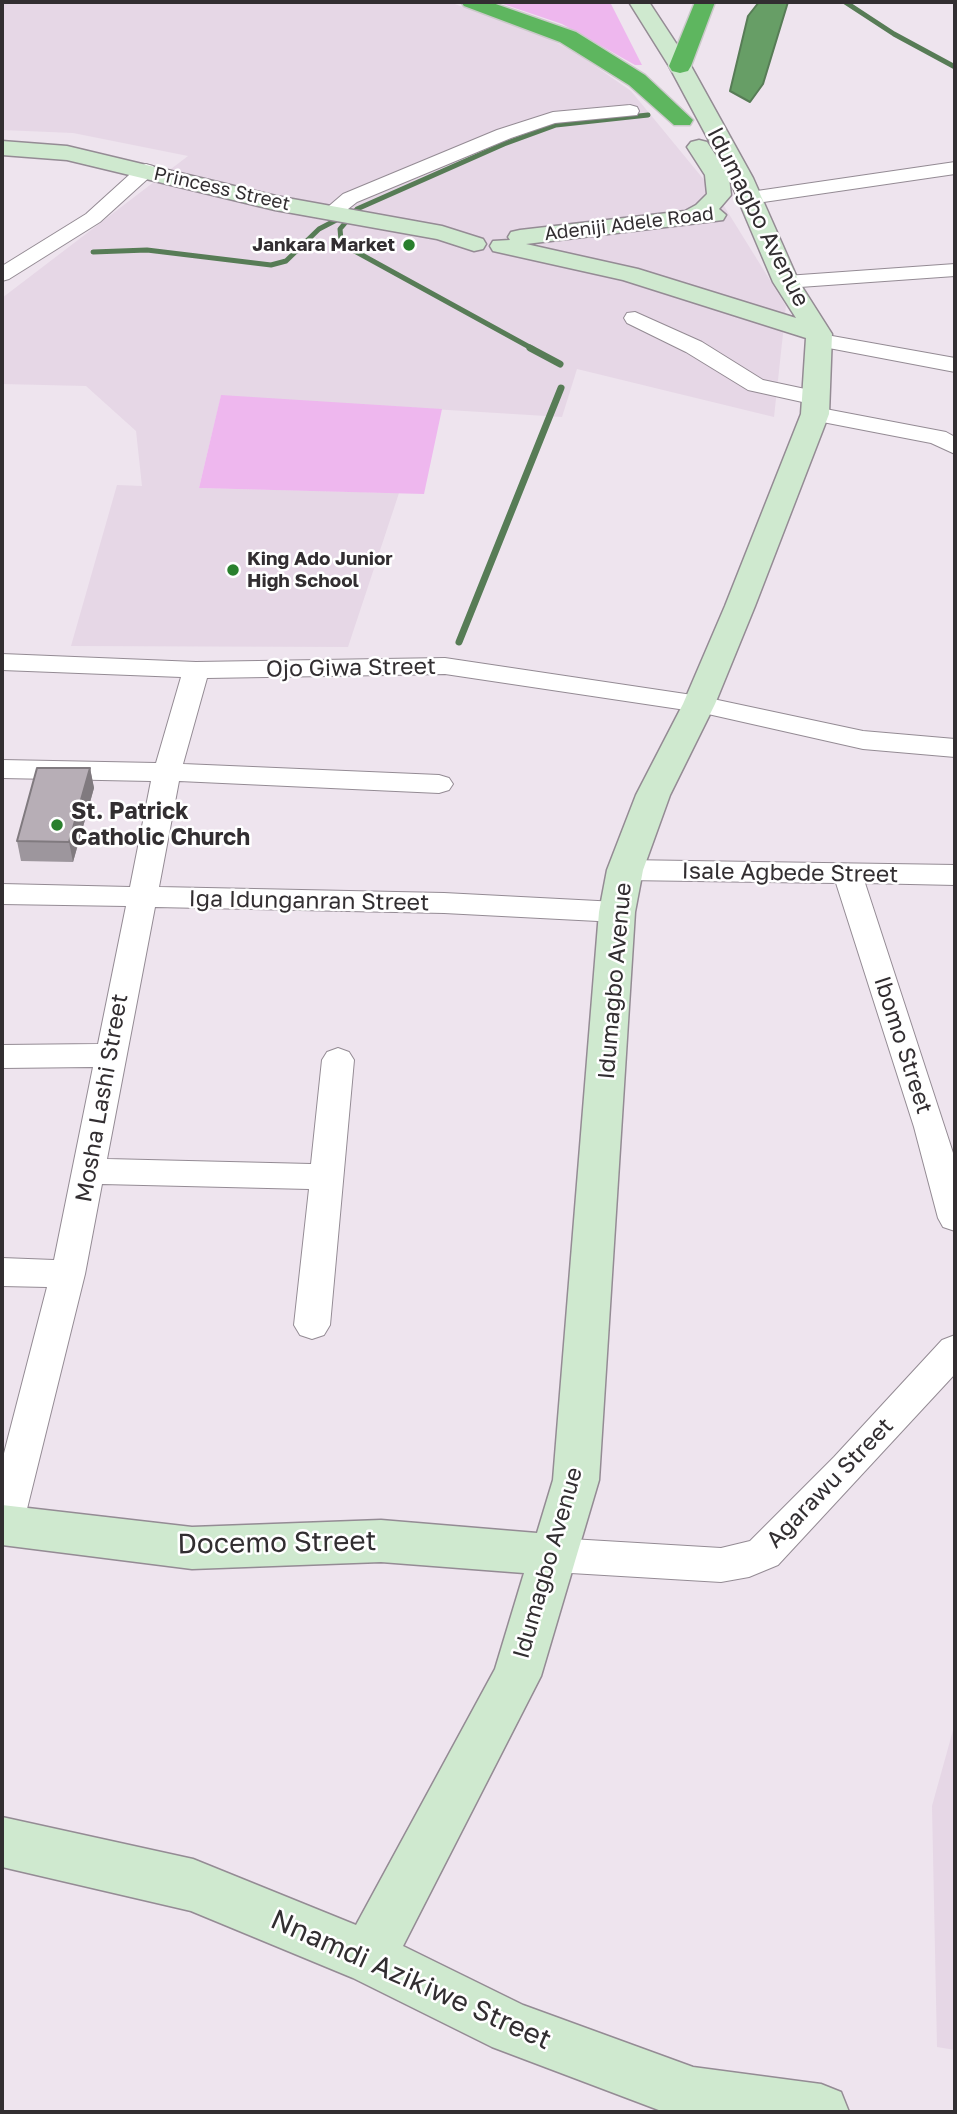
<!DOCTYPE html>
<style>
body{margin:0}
#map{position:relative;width:957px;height:2114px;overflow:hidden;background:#eee4ee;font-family:"Golos Text",sans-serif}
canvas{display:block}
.frame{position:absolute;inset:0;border:4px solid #322e31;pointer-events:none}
</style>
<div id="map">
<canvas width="957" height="2114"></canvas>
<div class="frame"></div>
</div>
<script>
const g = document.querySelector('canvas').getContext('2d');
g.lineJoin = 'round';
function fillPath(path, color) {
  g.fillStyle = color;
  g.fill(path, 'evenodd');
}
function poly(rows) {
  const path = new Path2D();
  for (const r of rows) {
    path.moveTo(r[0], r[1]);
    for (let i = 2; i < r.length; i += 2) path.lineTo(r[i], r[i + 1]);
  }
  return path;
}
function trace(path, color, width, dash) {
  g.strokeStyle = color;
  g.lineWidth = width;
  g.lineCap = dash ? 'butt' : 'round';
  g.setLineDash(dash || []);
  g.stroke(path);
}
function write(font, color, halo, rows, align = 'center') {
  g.font = font + ' "Golos Text",sans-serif';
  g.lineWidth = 5;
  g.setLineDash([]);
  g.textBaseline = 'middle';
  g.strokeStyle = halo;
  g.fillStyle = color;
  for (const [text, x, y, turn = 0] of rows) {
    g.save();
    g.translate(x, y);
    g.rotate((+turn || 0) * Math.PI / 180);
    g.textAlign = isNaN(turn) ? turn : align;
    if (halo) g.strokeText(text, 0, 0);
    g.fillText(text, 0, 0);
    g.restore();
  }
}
const built = poly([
 [2,2,449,2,536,32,578,54,631,91,719,198,786,306,774,417,577,369,562,417,221,396,199,488,399,493,348,647,71,646,117,485,142,486,136,431,86,386,2,384,2,298,188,156,73,133,2,130],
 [955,1723,955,2050,937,2047,932,1806]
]);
const green = poly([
 [497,2,610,2,642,65,635,65,562,24],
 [221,395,442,409,424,494,199,488]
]);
const water = poly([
 [759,2,788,2,763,84,750,102,730,91,748,16,759,2]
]);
const streamFar1 = poly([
 [845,2,894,34,955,67],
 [93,252,147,250,271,265,286,261,319,229,344,216],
 [533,349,351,249,341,240,340,229,357,209,504,144,556,125,648,115]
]);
const stream = poly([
 [530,348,560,364],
 [459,642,561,388]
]);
const street = poly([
 [630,105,637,107,639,111,637,115,555,123,511,138,357,202,339,216,332,218,325,216,322,212,343,194,497,130,553,112,630,105],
 [955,162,955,174,750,204,740,198,750,192,955,162],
 [146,164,153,166,156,170,153,174,100,222,9,279,2,281,2,266,86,214,139,166,146,164],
 [955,264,955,276,786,288,779,286,776,282,779,278,786,276,955,264],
 [635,312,702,342,763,380,824,393,827,398,824,403,816,405,748,390,686,352,627,323,624,318,627,313,635,312],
 [821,334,955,358,955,372,813,345,810,340,813,335,821,334],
 [815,407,946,432,955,437,955,454,931,443,807,419,804,414,807,409,815,407],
 [2,654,196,662,445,658,699,696,863,731,955,739,955,757,863,749,699,712,445,674,207,678,183,764,439,775,449,778,453,784,449,790,439,793,179,781,159,887,444,893,617,902,627,905,632,912,627,919,617,922,444,913,155,907,107,1159,311,1164,322,1060,327,1052,338,1048,349,1052,354,1060,330,1325,324,1335,312,1339,300,1335,294,1325,309,1189,102,1184,85,1274,23,1525,17,1537,4,1542,2,1541,2,1461,47,1287,2,1286,2,1258,54,1260,93,1067,2,1068,2,1045,98,1044,126,906,2,904,2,884,130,887,151,781,2,778,2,760,156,763,181,677,2,670,2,654],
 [625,860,955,865,955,885,865,883,955,1159,955,1231,943,1227,938,1218,914,1127,836,883,625,880,615,877,611,870,615,863,625,860],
 [955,1335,955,1374,778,1565,749,1577,721,1582,554,1572,540,1567,535,1555,540,1543,554,1538,721,1548,750,1541,834,1457,942,1340,955,1335]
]);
const secondary = poly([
 [629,2,649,2,691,66,753,178,799,282,832,334,829,414,755,606,715,704,670,795,643,870,635,912,599,1480,541,1676,403,1946,523,2005,693,2067,821,2084,841,2092,849,2112,664,2112,492,2047,353,1978,191,1911,2,1867,2,1817,193,1859,356,1925,495,1669,524,1573,381,1562,192,1569,2,1545,2,1505,192,1527,381,1520,537,1533,553,1480,599,912,607,870,636,795,683,704,725,606,801,414,806,338,623,280,493,251,490,246,493,241,510,240,508,237,511,232,520,230,685,211,696,205,707,194,705,175,687,147,691,142,699,140,707,142,722,165,669,66,629,2],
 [729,178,773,282,796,318,638,269,526,244,723,220,726,215,719,209,731,195,729,178],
 [2,141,67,146,276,196,442,226,483,239,486,244,483,249,474,251,437,239,275,210,67,160,2,155,2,141]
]);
const highway = poly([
 [461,2,490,2,576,32,645,75,693,120,690,125,674,125,629,85,560,42,464,6,461,2],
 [695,2,715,2,691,66,688,71,680,73,672,71,669,66,695,2]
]);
const wall = poly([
 [90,768,94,788,73,862,21,861,17,841]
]);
const shadedWall = poly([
 [90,768,94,788,73,862,69,842]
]);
const building = poly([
 [37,768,90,768,69,842,17,841,37,768]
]);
const markers = [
 [409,245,7,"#297f2d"],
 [233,570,7,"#297f2d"],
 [57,825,7,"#297f2d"]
];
const farStreetnames = [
 ["Princess Street",222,189,13],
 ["Adeniji Adele Road",629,224,-7]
];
const farPoinames = [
 ["Jankara Market",395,245],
 ["King Ado Junior",247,559,"left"],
 ["High School",247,581,"left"]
];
const streetNames = [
 ["Idumagbo Avenue",758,217,63],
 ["Ojo Giwa Street",351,668,-1],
 ["Isale Agbede Street",790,873,1],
 ["Iga Idunganran Street",309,901,1],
 ["Idumagbo Avenue",615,981,-85],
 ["Ibomo Street",903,1045,72],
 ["Mosha Lashi Street",102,1098,-80],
 ["Agarawu Street",830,1483,-46],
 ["Idumagbo Avenue",548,1563,-74]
];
const poiNames = [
 ["St. Patrick",71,812],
 ["Catholic Church",71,838]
];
const nearStreetnames = [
 ["Docemo Street",277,1543,-1],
 ["Nnamdi Azikiwe Street",411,1980,24]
];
fillPath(built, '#e6d7e6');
fillPath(green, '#eeb7ee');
fillPath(water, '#679e66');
trace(water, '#577c56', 2);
trace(streamFar1, '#577c56', 5);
trace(stream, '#577c56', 7);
trace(street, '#948b94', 2);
trace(secondary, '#948b94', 3);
trace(highway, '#cac9c9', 3);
fillPath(street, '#fff');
fillPath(secondary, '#cfe9cf');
fillPath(highway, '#5eb65f');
fillPath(wall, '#9d969d');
fillPath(shadedWall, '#807a7f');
fillPath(building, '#b7aeb6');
trace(building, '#807a7f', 2);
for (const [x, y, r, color] of markers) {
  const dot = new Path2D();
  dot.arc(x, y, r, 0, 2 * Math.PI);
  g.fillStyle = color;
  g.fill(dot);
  trace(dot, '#fff', 2.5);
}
write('19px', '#322e31', '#fff', farStreetnames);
write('bold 19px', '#322e31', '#fff', farPoinames, 'right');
write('23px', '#322e31', '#fff', streetNames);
write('bold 23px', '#322e31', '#fff', poiNames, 'left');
write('28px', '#322e31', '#fff', nearStreetnames);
</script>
